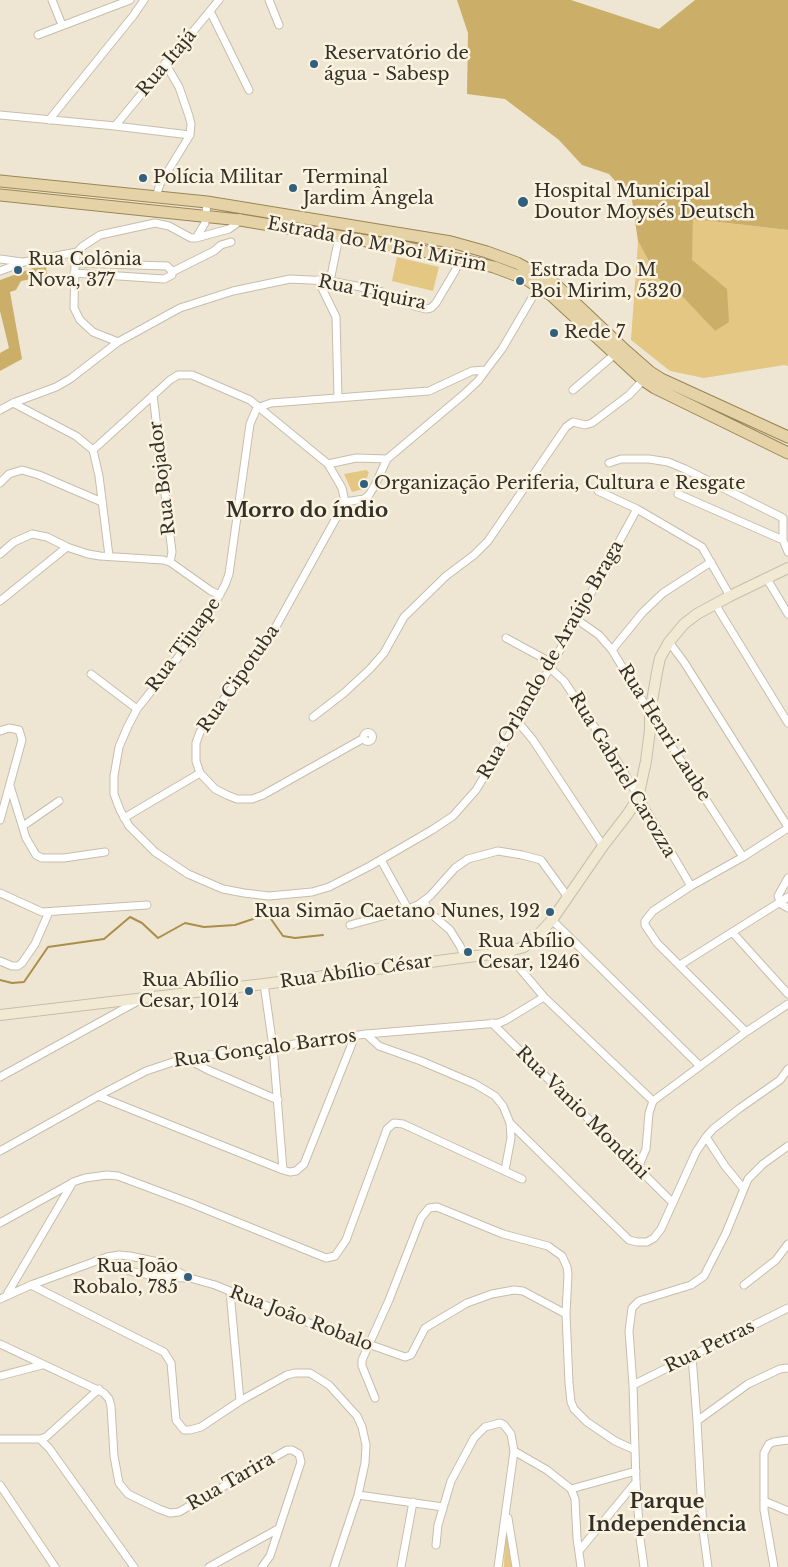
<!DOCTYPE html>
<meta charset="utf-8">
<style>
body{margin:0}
canvas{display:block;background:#eee6d3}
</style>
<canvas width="788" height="1567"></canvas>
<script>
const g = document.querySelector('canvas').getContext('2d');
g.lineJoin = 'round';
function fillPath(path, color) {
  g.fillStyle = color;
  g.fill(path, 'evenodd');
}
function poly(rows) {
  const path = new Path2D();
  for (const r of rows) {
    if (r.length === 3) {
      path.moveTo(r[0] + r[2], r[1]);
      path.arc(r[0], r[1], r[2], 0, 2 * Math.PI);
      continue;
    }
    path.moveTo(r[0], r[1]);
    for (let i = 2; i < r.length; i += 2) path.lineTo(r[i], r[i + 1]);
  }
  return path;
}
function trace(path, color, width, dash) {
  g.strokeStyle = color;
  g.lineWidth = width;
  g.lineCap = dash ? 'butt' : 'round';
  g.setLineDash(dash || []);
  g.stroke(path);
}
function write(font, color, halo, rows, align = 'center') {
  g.font = font + ' "Libre Baskerville",serif';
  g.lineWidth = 5;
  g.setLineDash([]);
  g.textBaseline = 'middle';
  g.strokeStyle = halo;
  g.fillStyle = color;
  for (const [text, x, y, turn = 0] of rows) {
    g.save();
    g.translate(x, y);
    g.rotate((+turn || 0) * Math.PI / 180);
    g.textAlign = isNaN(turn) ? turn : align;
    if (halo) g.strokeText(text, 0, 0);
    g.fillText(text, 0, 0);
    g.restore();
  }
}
const green = poly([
 [693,219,788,230,788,366,784,365,704,378,670,371,631,340,638,241,658,278,680,294,715,331,691,260],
 [397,257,439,267,433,291,392,281],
 [366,470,369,472,363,489,352,492,344,474],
 [505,1534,509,1534,512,1567,504,1567]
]);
const forest = poly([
 [457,0,571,0,659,29,695,0,788,0,788,230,693,219,692,260,727,289,729,322,715,331,680,294,658,278,638,241,632,200,609,174,582,165,559,140,505,99,467,94,468,33],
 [46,267,47,276,21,281,16,290,10,292,22,359,0,371,0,353,9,348,0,311,0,280,33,268]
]);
const stream = poly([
 [0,980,12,983,24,982,48,947,104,939,130,917,142,923,158,938,185,923,204,927,235,925,253,919,266,912,283,936,295,938,323,935]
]);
const minor = poly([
 [52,0,62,25],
 [269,0,279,25],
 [210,11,249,90],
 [38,35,130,0],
 [0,115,115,126,190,135],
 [49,120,133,16,144,0],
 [115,126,219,0],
 [156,197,160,184,190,135,191,124,189,116,179,87,165,63],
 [196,238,205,223,207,202],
 [0,259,22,262],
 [0,271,24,262,77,252],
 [172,272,214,251,221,245,231,242],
 [74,273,164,279,172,275,171,270,167,266,75,263],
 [318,280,336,317,338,398],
 [330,281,339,237],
 [539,286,502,349,486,370,472,371,429,391,271,403,260,407,256,410,250,424,229,574,225,585,199,631,137,709,128,726,119,747,114,776,114,794,120,810,129,826,155,852,188,874,223,889,244,893,269,896,312,892,329,887,370,866,432,830,453,816,476,790,550,668,637,509],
 [118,342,93,332,80,320,74,308,75,263,77,252,83,246,100,235,155,223,169,226,191,238,196,238,229,229,236,224,240,218],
 [573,390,615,354],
 [153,395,172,552,170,562],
 [13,403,76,436,93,450,99,476,109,556],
 [0,410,13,403,56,387,70,379,118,342,180,308,233,291,290,279,330,281,361,287,382,292,414,306,426,309,431,308,436,303,455,271,460,259],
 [93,450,170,380,178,375,192,375,250,400,328,464,342,488,345,502,274,630,200,732,196,743,196,761,200,773,215,789,227,795,237,799,252,799,263,795,364,738],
 [609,463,621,459,649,459,668,462,685,469,783,518,783,540],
 [328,464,356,458,387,459,463,395,478,381,486,370],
 [0,483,9,474,22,470,39,475,102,502],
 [598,491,637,509,702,547,730,596],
 [678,494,783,540,788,552],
 [345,502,364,499,369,495,375,485,387,459],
 [0,554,14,542,32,534,47,537,67,547],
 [767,579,788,614],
 [0,601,67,547,88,554,100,556,163,560,170,562,211,591,220,595],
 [715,604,788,723],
 [576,619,599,635,612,650,650,713,743,857],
 [506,638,552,663],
 [669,642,684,662,788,827],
 [612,650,643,612,663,593,711,562],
 [550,668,564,681,619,764,691,886],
 [91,674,137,709],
 [313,717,344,693,370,669,384,653,404,617,446,576,474,555,488,541,566,427,573,422,585,425,592,423,629,395,645,378],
 [518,722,533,740,603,846],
 [0,731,9,728,19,730,22,740,0,820],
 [368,737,4.5],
 [10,786,26,838,36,855,42,858,64,858,105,852],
 [124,818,200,773],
 [23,826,59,801],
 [381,860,408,909,418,905,430,896,455,868,468,859,498,851,522,855,541,860,567,896],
 [788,878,778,896,781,904,788,908],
 [0,893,42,912,147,905],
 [424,901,429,912,450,930,460,946,465,957],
 [552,920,700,1066],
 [350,925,408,909],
 [733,933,788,994],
 [506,952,544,997,653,1101],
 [0,961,12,966,18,966,22,963,35,944,49,912],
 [680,965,788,897],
 [264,984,273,1047,283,1170],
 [492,1023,673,1203],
 [746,1032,657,943,645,925,645,921,653,911,691,886,743,857,788,828],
 [366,1034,379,1046,421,1061,475,1084,495,1096,503,1106,510,1123,511,1138,505,1170],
 [185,1058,208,1070,278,1100],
 [0,1077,138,1001],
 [98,1096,283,1170,290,1172,296,1171,304,1164,355,1036],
 [510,1123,629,1240,637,1242,647,1242,654,1238,661,1229,696,1152,706,1137,713,1129,740,1108,780,1080,788,1069],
 [706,1137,725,1166,743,1188],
 [0,1151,98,1096,146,1071,185,1058,273,1047,366,1034,499,1023,506,1020,544,997],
 [638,1168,646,1149,649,1113,653,1101,746,1032,788,1004],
 [0,1223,72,1183],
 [97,1260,133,1272,162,1277,187,1278],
 [31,1285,164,1352,171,1363,176,1420,184,1430,190,1430,201,1427,240,1401,287,1375,295,1373,310,1373,329,1385,357,1416,362,1427,366,1445,365,1463,358,1495,334,1567],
 [744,1285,776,1260,788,1244],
 [230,1292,240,1401],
 [6,1296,73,1182,85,1178,107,1175,118,1176,190,1203,326,1258,335,1256,346,1240,387,1129,394,1123,403,1124,522,1179],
 [0,1299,31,1285,107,1257,119,1255,130,1256,158,1262,190,1278,215,1285,309,1323,405,1357,411,1355,425,1328,467,1303,492,1294,514,1290,523,1291,566,1314],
 [0,1344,104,1393,109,1399,111,1406,114,1456,119,1483,128,1494,159,1509,170,1513,179,1512,287,1450,292,1450,299,1454,301,1462,299,1468,270,1556,262,1567],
 [692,1356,697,1421,703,1530,708,1567],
 [0,1376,42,1365],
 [633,1385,788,1308],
 [375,1398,362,1366,362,1360,389,1300,421,1218,429,1208,437,1207,503,1234,548,1246,562,1256,567,1267,568,1274,566,1314,569,1383,571,1402,574,1409,587,1422,615,1441,635,1450],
 [697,1421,748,1384,780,1369,788,1368],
 [0,1439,40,1439,46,1437,99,1389],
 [40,1439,49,1448,134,1567],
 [0,1485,55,1567],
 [571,1489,636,1471],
 [358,1495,443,1507],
 [764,1501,788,1511],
 [508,1518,516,1567],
 [436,1545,438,1525,451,1481,474,1438,485,1427,500,1423,504,1425,511,1434,514,1451,547,1470,571,1489,575,1499,577,1538,581,1567],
 [579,1551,636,1482],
 [209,1567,278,1529],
 [401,1567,413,1502],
 [498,1567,514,1451],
 [644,1567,640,1538,636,1482,633,1385,629,1331,632,1308,639,1301,691,1285,704,1276,726,1233,748,1179,763,1164,788,1146],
 [774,1567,764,1510,764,1453,769,1444,774,1442,788,1440]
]);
const secondary = poly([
 [0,1015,264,984,506,952,524,947,537,936,552,920,603,846,627,815,638,798,646,761,650,730,650,713,657,672,660,658,669,642,684,624,697,614,730,596,788,568]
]);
const primary = poly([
 [0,181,207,202,451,242,487,252,517,263,555,284,626,351,650,372,661,379,788,437],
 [0,195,240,220,409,248,494,267,526,279,551,295,643,380,655,388,788,453]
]);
const markers = [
 [314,64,5,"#30607e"],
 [143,178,5,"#30607e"],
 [293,188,5,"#30607e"],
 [523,202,6,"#30607e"],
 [18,270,5,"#30607e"],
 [520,281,5,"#30607e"],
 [554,333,5,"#30607e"],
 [364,484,5,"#30607e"],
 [550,912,5,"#30607e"],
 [468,952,5,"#30607e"],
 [249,991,5,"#30607e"],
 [188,1277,5,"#30607e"]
];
const poiNames = [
 ["Reservatório de",324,54],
 ["água - Sabesp",324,75],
 ["Polícia Militar",153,178],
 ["Terminal",303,178],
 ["Jardim Ângela",303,199],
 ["Hospital Municipal",534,192],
 ["Doutor Moysés Deutsch",534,213],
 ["Rua Colônia",28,260],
 ["Nova, 377",28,281],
 ["Estrada Do M",530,271],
 ["Boi Mirim, 5320",530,292],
 ["Rede 7",564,333],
 ["Organização Periferia, Cultura e Resgate",374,484],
 ["Rua Simão Caetano Nunes, 192",540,912,"right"],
 ["Rua Abílio",478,942],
 ["Cesar, 1246",478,963],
 ["Rua Abílio",239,981,"right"],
 ["Cesar, 1014",239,1002,"right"],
 ["Rua João",178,1267,"right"],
 ["Robalo, 785",178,1288,"right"]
];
const streetNames = [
 ["Rua Itajá",167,63,-50],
 ["Estrada do M'Boi Mirim",377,245,11],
 ["Rua Tiquira",372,293,12],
 ["Rua Bojador",163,478,-97],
 ["Rua Tijuape",184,645,-54],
 ["Rua Orlando de Araújo Braga",551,660,-60],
 ["Rua Cipotuba",239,679,-55],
 ["Rua Henri Laube",664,733,58],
 ["Rua Gabriel Carozza",622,775,59],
 ["Rua Abílio César",356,972,-8],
 ["Rua Gonçalo Barros",265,1049,-8],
 ["Rua Vanio Mondini",582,1113,45],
 ["Rua João Robalo",301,1319,21],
 ["Rua Petras",710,1347,-26],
 ["Rua Tarira",231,1482,-30]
];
const quarterNames = [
 ["Morro do índio",307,511],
 ["Parque",667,1502],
 ["Independência",667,1525]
];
fillPath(green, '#e3c782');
fillPath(forest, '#cbae68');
trace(stream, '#aa8e49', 2);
trace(minor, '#c6beac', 9);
trace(secondary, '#c6beac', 12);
trace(primary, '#9b8655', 13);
trace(minor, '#fff', 7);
trace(secondary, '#f2e9d3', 10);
trace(primary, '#e5d3a7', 11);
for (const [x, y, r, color] of markers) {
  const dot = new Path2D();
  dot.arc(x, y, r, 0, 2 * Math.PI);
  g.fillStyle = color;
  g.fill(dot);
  trace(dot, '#fbf3e0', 2);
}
write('18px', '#333029', '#fbf3e0', poiNames, 'left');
write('18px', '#333029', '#fbf3e0', streetNames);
write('bold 20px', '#333029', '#fbf3e0', quarterNames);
</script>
